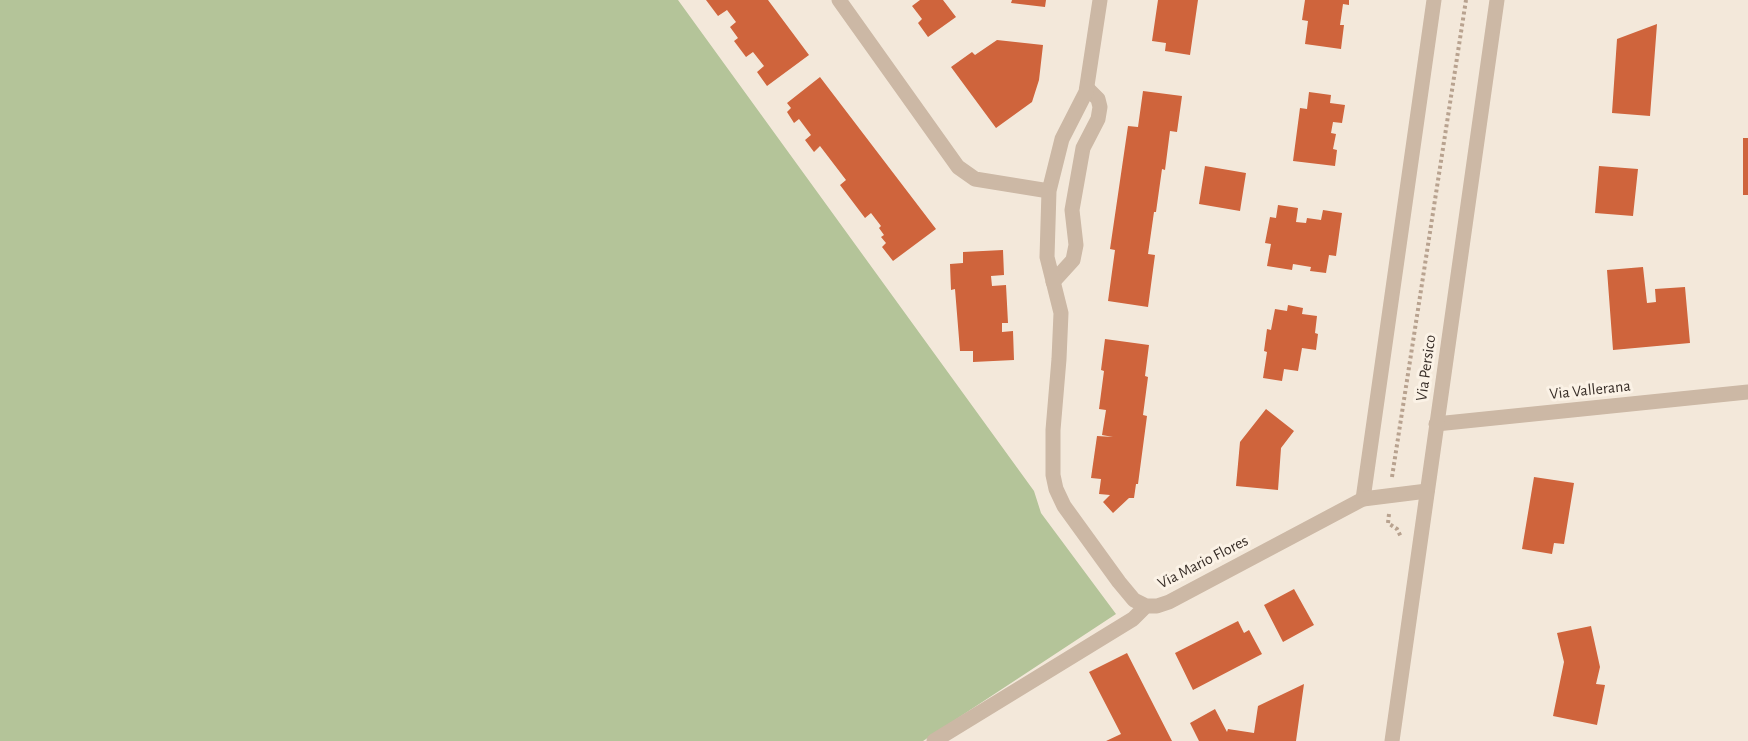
<!DOCTYPE html>
<style>
body{margin:0}
canvas{display:block;background:#f3e8da}
</style>
<canvas width="1748" height="741"></canvas>
<script>
const g = document.querySelector('canvas').getContext('2d');
g.lineJoin = 'round';
function fillPath(path, color) {
  g.fillStyle = color;
  g.fill(path, 'evenodd');
}
function poly(rows) {
  const path = new Path2D();
  for (const r of rows) {
    path.moveTo(r[0], r[1]);
    for (let i = 2; i < r.length; i += 2) path.lineTo(r[i], r[i + 1]);
  }
  return path;
}
function trace(path, color, width, dash) {
  g.strokeStyle = color;
  g.lineWidth = width;
  g.lineCap = dash ? 'butt' : 'round';
  g.setLineDash(dash || []);
  g.stroke(path);
}
function write(font, color, halo, rows, align = 'center') {
  g.font = font + ' "Alegreya Sans",sans-serif';
  g.lineWidth = 6;
  g.setLineDash([]);
  g.textBaseline = 'middle';
  g.strokeStyle = halo;
  g.fillStyle = color;
  for (const [text, x, y, turn = 0] of rows) {
    g.save();
    g.translate(x, y);
    g.rotate((+turn || 0) * Math.PI / 180);
    g.textAlign = isNaN(turn) ? turn : align;
    if (halo) g.strokeText(text, 0, 0);
    g.fillText(text, 0, 0);
    g.restore();
  }
}
const green = poly([
 [0,0,678,0,1034,491,1041,513,1116,614,923,741,0,741]
]);
const building = poly([
 [706,0,768,0,809,55,767,86,757,72,764,66,753,52,746,57,734,41,738,38,730,27,736,22,727,10,718,16],
 [920,0,943,0,956,17,928,37,918,23,922,19,912,6],
 [1012,0,1046,0,1045,7,1011,3],
 [1158,0,1198,0,1190,55,1165,51,1166,43,1152,41],
 [1305,0,1349,0,1349,5,1343,4,1340,25,1344,25,1341,49,1305,44,1308,21,1302,20],
 [1657,24,1650,116,1612,113,1617,39],
 [997,40,1043,45,1039,80,1032,102,996,128,951,67,972,52,975,55],
 [820,77,936,229,893,261,882,247,886,243,881,237,884,235,879,228,881,226,871,213,865,218,840,185,846,180,820,146,814,152,805,140,811,135,799,119,794,123,787,112,791,108,787,103],
 [1143,91,1182,96,1177,132,1170,131,1165,170,1162,169,1156,212,1154,212,1148,254,1155,255,1148,307,1108,301,1115,250,1110,249,1128,126,1138,127],
 [1309,92,1331,95,1330,103,1345,105,1342,123,1333,122,1331,133,1336,134,1333,149,1337,150,1335,166,1293,161,1300,108,1307,109],
 [1743,138,1748,138,1748,195,1743,195],
 [1205,166,1246,173,1240,211,1199,204],
 [1599,166,1638,169,1633,216,1595,213],
 [1278,205,1298,208,1296,222,1306,223,1307,218,1321,220,1323,210,1342,213,1336,256,1329,255,1326,273,1310,271,1311,267,1293,264,1292,270,1267,266,1271,244,1265,243,1270,217,1276,218],
 [1003,250,1004,275,991,276,992,286,1006,285,1008,323,1002,323,1002,332,1013,331,1014,360,973,362,973,351,960,351,955,289,951,290,950,264,963,263,963,252],
 [1643,267,1647,303,1656,302,1655,289,1685,287,1690,343,1613,350,1607,270],
 [1288,305,1303,308,1302,314,1317,316,1315,333,1318,334,1316,350,1302,348,1298,371,1284,369,1282,381,1263,378,1267,352,1264,351,1267,329,1271,330,1275,309,1287,311],
 [1105,339,1149,345,1145,376,1148,377,1143,415,1147,416,1138,484,1136,484,1134,498,1129,498,1113,513,1103,502,1110,495,1099,494,1101,479,1091,478,1097,436,1113,437,1102,435,1106,410,1099,409,1104,371,1101,370],
 [1266,409,1294,431,1281,448,1278,490,1236,486,1240,442],
 [1534,477,1574,483,1564,544,1554,543,1552,554,1522,549],
 [1294,589,1314,625,1283,642,1264,605],
 [1238,621,1244,633,1249,630,1262,654,1193,690,1175,653],
 [1591,626,1600,667,1596,684,1605,685,1597,725,1553,716,1564,662,1557,633],
 [1127,653,1172,741,1106,741,1121,734,1089,672],
 [1304,684,1296,741,1199,741,1190,723,1215,709,1227,732,1228,729,1254,733,1258,706]
]);
const path = poly([
 [1392,477,1466,0],
 [1389,514,1388,523,1397,529,1401,537]
]);
const service = poly([
 [1053,282,1073,260,1076,245,1072,210,1083,148,1098,119,1100,107,1098,99,1087,88],
 [1363,499,1434,0]
]);
const minor = poly([
 [839,0,958,167,975,179,1049,191],
 [1100,0,1086,92,1062,139,1049,191,1047,257,1061,313,1059,359,1053,430,1053,475,1056,489,1064,506,1119,582,1134,600,1146,606,1157,606,1169,602,1363,499,1427,491],
 [1436,424,1748,392],
 [934,741,1133,619,1146,606]
]);
const tertiary = poly([
 [1392,741,1497,0]
]);
const streetNames = [
 ["Via Persico",1426,368,-82],
 ["Via Vallerana",1590,390,-6],
 ["Via Mario Flores",1203,562,-27]
];
fillPath(green, '#b4c499');
fillPath(building, '#cf643c');
trace(path, '#b8a28f', 4, [3, 3]);
trace(service, '#ccb8a5', 15);
trace(minor, '#ccb8a5', 15);
trace(tertiary, '#ccb8a5', 15);
write('16px', '#372d27', '#fbf2e6', streetNames);
</script>
